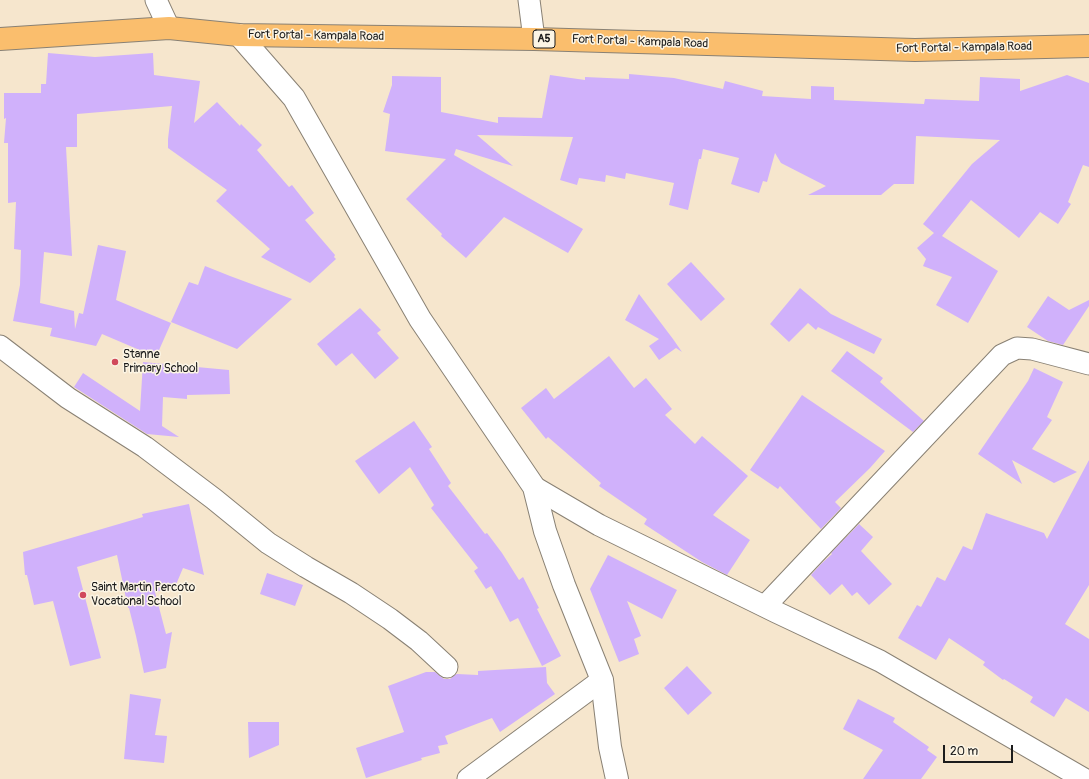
<!DOCTYPE html>
<style>
body{margin:0}
#map{position:relative;width:1089px;height:779px;overflow:hidden;background:#f6e6cd;font-family:Pangolin,sans-serif}
canvas{display:block}
.scale{position:absolute;left:943px;top:745px;width:70px;height:18px;box-sizing:border-box;border:2px solid #1c1c1c;border-top:0;padding-left:5px;font-size:12px;line-height:14px;white-space:nowrap;color:#1c1c1c;-webkit-text-stroke:3px #fcf5e5;paint-order:stroke}
</style>
<div id="map">
<canvas width="1089" height="779"></canvas>
<div class="scale">20 m</div>
</div>
<script>
const g = document.querySelector('canvas').getContext('2d');
g.lineJoin = 'round';
function fillPath(path, color) {
  g.fillStyle = color;
  g.fill(path, 'evenodd');
}
function poly(rows) {
  const path = new Path2D();
  for (const r of rows) {
    path.moveTo(r[0], r[1]);
    for (let i = 2; i < r.length; i += 2) path.lineTo(r[i], r[i + 1]);
  }
  return path;
}
function trace(path, color, width, dash) {
  g.strokeStyle = color;
  g.lineWidth = width;
  g.lineCap = dash ? 'butt' : 'round';
  g.setLineDash(dash || []);
  g.stroke(path);
}
function write(font, color, halo, rows, align = 'center') {
  g.font = font + ' Pangolin,sans-serif';
  g.lineWidth = 3;
  g.setLineDash([]);
  g.textBaseline = 'middle';
  g.strokeStyle = halo;
  g.fillStyle = color;
  for (const [text, x, y, turn = 0] of rows) {
    g.save();
    g.translate(x, y);
    g.rotate((+turn || 0) * Math.PI / 180);
    g.textAlign = isNaN(turn) ? turn : align;
    if (halo) g.strokeText(text, 0, 0);
    g.fillText(text, 0, 0);
    g.restore();
  }
}
const building = poly([
 [48,53,95,57,153,53,154,75,200,81,194,123,217,102,240,126,241,124,262,145,257,150,289,187,292,185,314,213,305,220,335,255,334,257,336,259,310,283,261,257,270,249,216,201,227,190,168,148,168,139,172,106,77,114,77,147,66,147,72,256,44,252,40,303,74,311,75,329,79,313,83,314,98,245,126,251,116,300,171,323,156,357,102,334,96,346,50,336,52,328,13,321,20,285,21,250,14,249,16,202,8,203,8,143,4,143,6,118,4,119,4,93,41,93,41,84,46,84],
 [629,74,674,78,723,89,725,81,763,91,762,96,811,99,811,86,834,87,834,100,924,104,925,99,979,101,980,77,1020,79,1020,91,1067,75,1089,83,1089,167,1083,165,1068,202,1071,204,1058,224,1040,212,1019,238,971,200,942,236,998,271,968,323,936,305,952,277,923,266,926,259,917,248,934,233,923,224,972,164,1000,140,916,136,914,184,894,184,881,195,808,195,826,186,781,163,775,153,767,182,763,181,759,193,731,184,739,158,703,149,701,159,699,159,688,210,669,205,674,183,626,173,625,179,606,175,605,182,579,178,577,185,560,180,573,137,477,135,513,166,456,149,454,155,583,229,568,253,504,217,466,258,441,236,442,234,406,199,446,159,385,151,390,114,383,112,392,85,392,76,441,77,441,112,498,123,498,117,542,118,550,75,585,80,585,77,629,79],
 [691,262,725,299,701,321,667,284],
 [205,266,230,276,292,299,237,349,171,322,189,282,198,285],
 [800,288,831,314,882,339,874,354,818,327,816,330,808,323,789,342,770,324],
 [639,294,673,339,682,352,676,348,659,360,649,346,659,339,625,320],
 [1048,296,1069,310,1089,300,1089,306,1063,345,1048,341,1027,327],
 [360,308,381,330,377,333,399,358,375,379,352,353,336,366,317,344],
 [847,351,883,378,880,382,924,421,913,432,831,371],
 [609,356,634,388,646,378,672,409,665,415,695,444,702,436,748,476,713,515,750,540,727,575,702,562,644,524,647,519,599,486,601,483,548,437,546,439,521,408,546,388,554,399],
 [143,362,229,370,230,394,187,395,187,399,163,397,162,426,179,437,147,434,74,387,83,373,140,411],
 [1034,368,1063,382,1047,417,1052,420,1032,449,1077,472,1054,483,1012,460,1022,484,978,454,1028,381],
 [802,395,885,451,870,468,835,502,841,508,821,529,780,486,778,489,750,470],
 [414,421,432,447,429,449,451,483,448,486,485,534,487,533,502,553,519,580,523,577,539,608,537,609,561,656,542,666,518,618,510,622,491,586,486,589,474,571,478,568,431,508,434,505,410,467,379,494,355,461],
 [1089,460,1089,585,1065,624,1089,639,1089,712,1066,698,1054,717,1030,702,1033,697,1004,679,1003,680,983,665,985,662,949,638,936,660,898,638,917,605,921,607,937,577,945,581,963,546,972,550,986,513,1044,533,1047,539],
 [189,504,204,575,183,568,175,587,155,592,166,634,172,632,166,668,144,673,136,636,129,608,128,608,117,555,77,567,101,658,70,666,53,601,34,605,27,575,25,575,23,552,143,517,142,514],
 [859,524,873,537,861,551,892,584,869,605,857,592,852,596,842,584,830,595,811,575,821,564,832,554,831,553],
 [608,555,677,590,662,619,627,601,641,636,634,639,639,654,619,662,590,589],
 [267,573,303,585,295,606,260,594],
 [687,666,712,693,688,715,664,688],
 [546,667,547,683,555,694,500,732,492,718,445,736,448,744,438,746,440,753,421,758,422,760,366,778,356,748,404,732,388,686,426,672,435,672,444,679,450,679,455,675,457,674,478,675,478,671],
 [130,694,161,699,155,735,167,736,164,763,124,759],
 [858,699,895,718,893,722,929,747,927,750,937,757,921,779,863,779,883,750,843,729],
 [248,722,279,722,279,745,249,758]
]);
const minor = poly([
 [156,0,169,28],
 [529,0,534,39],
 [0,346,68,398,145,447,214,499,268,543,306,567,351,593,390,619,419,641,447,667],
 [534,487,599,525,776,612,880,661,1084,779],
 [765,606,1002,355,1017,348,1032,349,1089,364],
 [468,779,602,680]
]);
const tertiary = poly([
 [239,35,294,98,420,319,534,487,545,531,564,585,602,680,610,747,617,779]
]);
const primary = poly([
 [0,39,169,28,239,35,534,39,915,50,1089,46]
]);
const markers = [
 [115,362,4,"#d1495b"],
 [83,595,4,"#d1495b"]
];
const shields = [
 [544,39,22]
];
const shieldNames = [
 ["A5",544,39]
];
const streetNames = [
 ["Fort Portal - Kampala Road",316,36,1],
 ["Fort Portal - Kampala Road",640,42,2],
 ["Fort Portal - Kampala Road",964,48,-1]
];
const poiNames = [
 ["Stanne",123,355],
 ["Primary School",123,369],
 ["Saint Martin Percoto",91,588],
 ["Vocational School",91,602]
];
fillPath(building, '#d0b1fb');
trace(minor, '#898174', 23);
trace(tertiary, '#898174', 24);
trace(primary, '#898174', 24);
trace(minor, '#fff', 21);
trace(tertiary, '#fff', 22);
trace(primary, '#fabe6d', 22);
for (const [x, y, r, color] of markers) {
  const dot = new Path2D();
  dot.arc(x, y, r, 0, 2 * Math.PI);
  g.fillStyle = color;
  g.fill(dot);
  trace(dot, '#fcf5e5', 1.5);
}
for (const [x, y, w] of shields) {
  const box = new Path2D();
  box.roundRect(x - w / 2, y - 9, w, 18, 3);
  g.fillStyle = '#fcf5e5';
  g.fill(box);
  trace(box, '#1c1c1c', 1);
}
write('bold 11px', '#1c1c1c', null, shieldNames);
write('12px', '#1c1c1c', '#fcf5e5', streetNames);
write('12px', '#1c1c1c', '#fcf5e5', poiNames, 'left');
</script>
